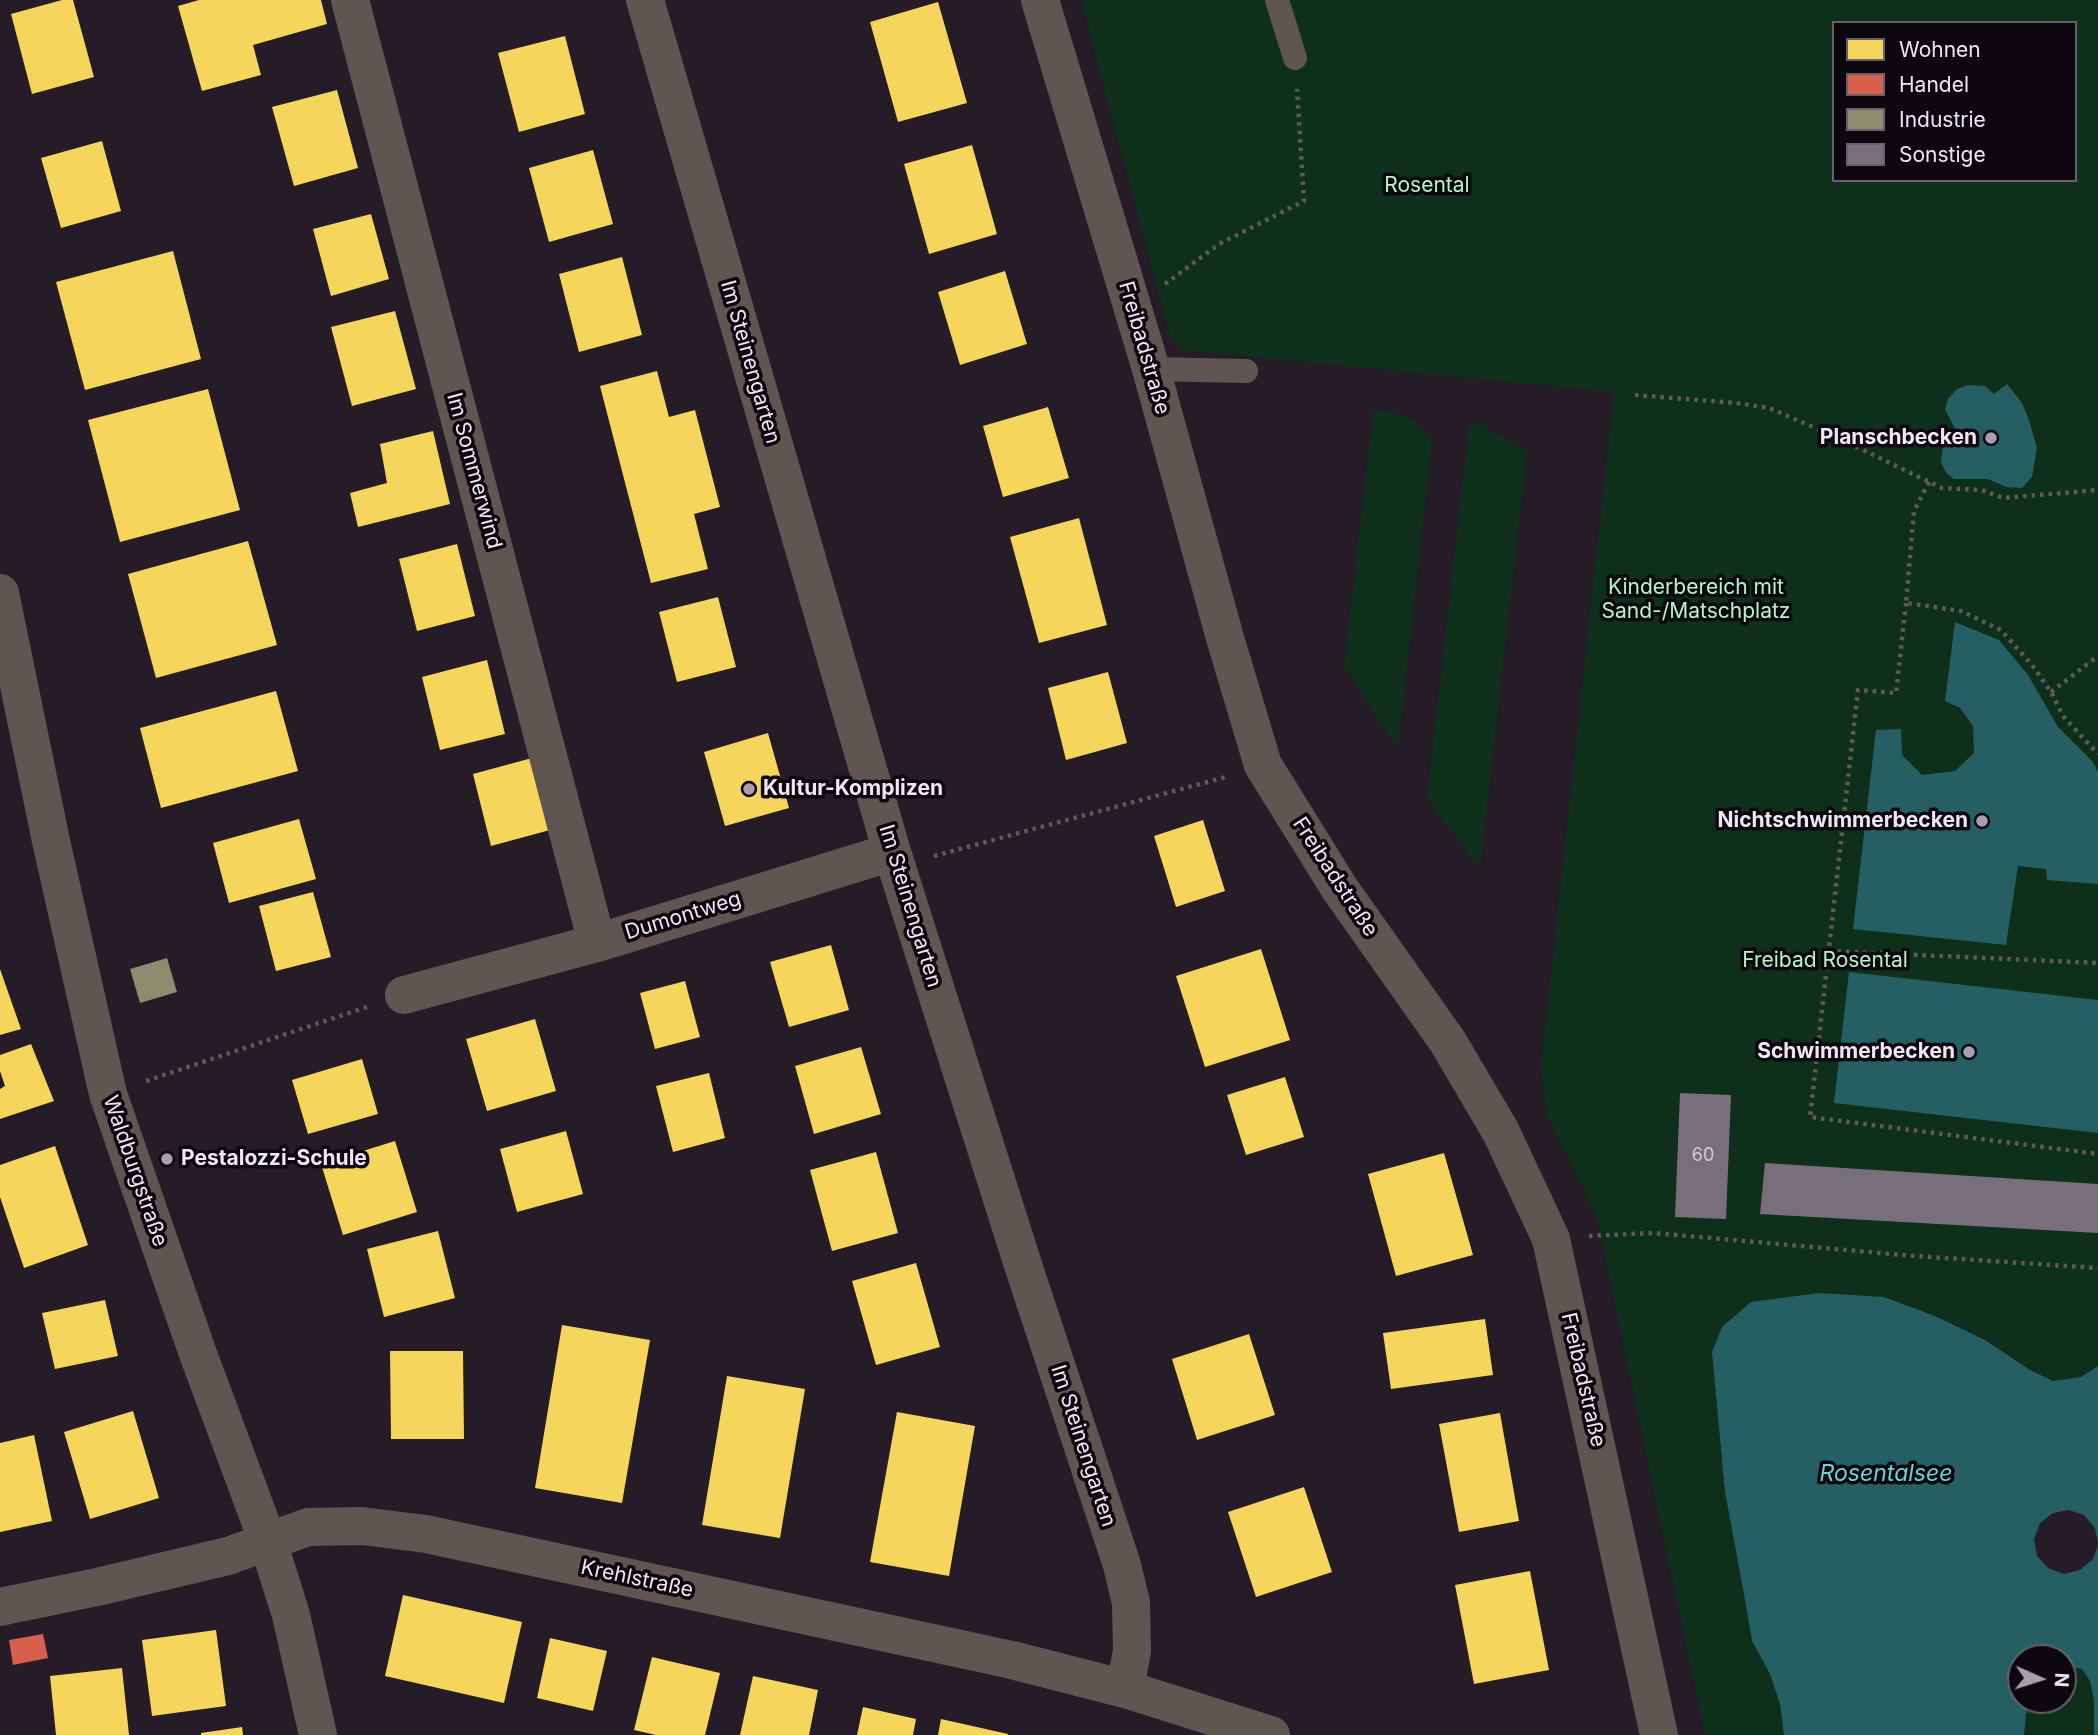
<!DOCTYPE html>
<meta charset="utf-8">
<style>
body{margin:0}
#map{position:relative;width:2098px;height:1735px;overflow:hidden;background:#251c28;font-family:Inter,sans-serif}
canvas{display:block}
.legend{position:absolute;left:1832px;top:21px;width:245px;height:161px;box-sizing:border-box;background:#0d070f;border:2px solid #68606a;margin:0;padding:9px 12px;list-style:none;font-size:21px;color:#f0e5f3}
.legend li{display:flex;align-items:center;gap:14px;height:35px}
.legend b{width:35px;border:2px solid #68606a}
.north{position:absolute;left:2007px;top:1644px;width:70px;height:70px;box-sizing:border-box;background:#0d070f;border:2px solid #68606a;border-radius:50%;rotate:93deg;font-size:19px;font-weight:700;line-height:28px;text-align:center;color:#f0e5f3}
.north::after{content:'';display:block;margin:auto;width:24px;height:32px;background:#a99fac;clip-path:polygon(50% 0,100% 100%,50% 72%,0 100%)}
</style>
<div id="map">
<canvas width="2098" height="1735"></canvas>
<ul class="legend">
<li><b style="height:19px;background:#f6d55c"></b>Wohnen</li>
<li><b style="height:19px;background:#d6604d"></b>Handel</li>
<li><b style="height:19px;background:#8c8c6e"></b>Industrie</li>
<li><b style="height:19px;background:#796f7c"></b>Sonstige</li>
</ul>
<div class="north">N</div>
</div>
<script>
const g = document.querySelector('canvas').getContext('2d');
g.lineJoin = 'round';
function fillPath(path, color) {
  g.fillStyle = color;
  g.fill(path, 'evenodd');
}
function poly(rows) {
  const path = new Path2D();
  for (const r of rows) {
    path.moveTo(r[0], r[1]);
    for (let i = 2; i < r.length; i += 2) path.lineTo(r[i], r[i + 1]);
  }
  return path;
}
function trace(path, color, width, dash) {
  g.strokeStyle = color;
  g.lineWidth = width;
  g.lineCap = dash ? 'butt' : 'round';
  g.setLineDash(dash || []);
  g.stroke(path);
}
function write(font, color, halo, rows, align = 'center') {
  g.font = font + ' Inter,sans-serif';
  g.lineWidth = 7;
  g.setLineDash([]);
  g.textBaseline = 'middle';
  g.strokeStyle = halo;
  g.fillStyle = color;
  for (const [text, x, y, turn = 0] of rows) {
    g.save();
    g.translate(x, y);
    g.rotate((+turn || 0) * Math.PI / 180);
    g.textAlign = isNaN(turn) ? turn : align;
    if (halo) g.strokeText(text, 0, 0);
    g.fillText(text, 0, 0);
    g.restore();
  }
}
const green = poly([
 [1081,0,2098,0,2098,1366,2081,1377,2053,1381,2030,1370,1985,1340,1935,1316,1884,1297,1819,1293,1712,1352,1725,1492,1747,1611,1752,1641,1770,1674,1780,1704,1784,1735,1705,1735,1597,1218,1547,1116,1541,1066,1614,392,1183,350,1170,336],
 [1834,23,2075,23,2075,180,1834,180],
 [1373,411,1393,412,1415,422,1432,441,1398,750,1344,666],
 [1469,424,1483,425,1527,452,1480,869,1427,799],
 [2063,1666,2082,1669,2090,1681,2094,1699,2094,1735,2024,1735,2026,1714,2032,1700,2063,1700]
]);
const water = poly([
 [2007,384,2022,403,2029,420,2037,448,2032,477,2022,488,2006,487,1988,479,1954,479,1946,473,1941,462,1943,447,1955,428,1945,410,1948,399,1957,389,1969,385,1985,386,1994,394],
 [1955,622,1999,640,2028,675,2058,727,2093,762,2098,772,2098,884,2047,880,2046,869,2018,866,2006,945,1853,929,1876,730,1901,729,1902,755,1922,775,1955,771,1974,753,1973,726,1960,708,1945,701],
 [1849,972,2098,1000,2098,1133,1834,1103],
 [1819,1293,1884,1297,1935,1316,1985,1340,2030,1370,2053,1381,2081,1377,2098,1366,2098,1543,2095,1528,2084,1515,2069,1510,2053,1513,2040,1523,2034,1539,2037,1556,2048,1568,2064,1574,2080,1570,2093,1559,2098,1545,2098,1735,2094,1735,2094,1700,2090,1681,2082,1669,2063,1666,2063,1658,2021,1658,2021,1700,2032,1700,2026,1714,2024,1735,1784,1735,1780,1704,1770,1674,1752,1641,1747,1611,1725,1492,1712,1352,1722,1327,1751,1302]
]);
const homes = poly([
 [62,0,73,0,94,77,32,94,11,14],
 [199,0,321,0,327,24,253,45,261,75,202,91,178,6],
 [938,2,967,103,898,122,870,22],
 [565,36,585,114,519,132,498,53],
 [337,90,358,168,294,186,272,107],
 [102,141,121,211,61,228,41,158],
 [972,145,997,234,929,254,904,164],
 [593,150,613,224,549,242,529,168],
 [371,214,389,279,331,296,313,229],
 [173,251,201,359,85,390,56,282],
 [622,257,642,335,579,352,559,274],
 [1005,271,1027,344,960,365,938,292],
 [395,311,416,389,352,406,331,327],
 [657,371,669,417,695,410,720,507,694,514,708,569,651,583,600,386],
 [208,389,240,510,120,542,88,420],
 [1048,407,1069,478,1003,497,983,426],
 [433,431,450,504,358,527,350,493,387,483,380,444],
 [1079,518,1107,625,1039,643,1010,537],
 [248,541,277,645,156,678,128,574],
 [457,544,475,616,417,631,399,559],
 [718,597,736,667,677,682,659,612],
 [487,660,505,734,440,750,422,677],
 [1108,672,1127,743,1066,760,1048,688],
 [276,691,298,771,161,808,140,728],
 [768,733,789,808,725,826,704,752],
 [532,758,550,830,491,846,473,774],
 [299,819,316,879,229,903,213,843],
 [1203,820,1225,891,1176,907,1154,836],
 [313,892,331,957,276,971,259,906],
 [831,945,849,1010,789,1027,770,962],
 [1261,949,1290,1040,1205,1067,1176,976],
 [0,969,21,1029,0,1035],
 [685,981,700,1037,655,1049,640,993],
 [535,1019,556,1091,487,1111,466,1039],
 [31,1044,54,1101,0,1119,0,1089,5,1086,0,1071,0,1055],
 [861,1047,881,1114,814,1134,795,1066],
 [362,1059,378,1114,308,1134,292,1080],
 [709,1073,725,1138,673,1152,656,1086],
 [1285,1077,1304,1137,1246,1155,1227,1095],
 [566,1131,583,1194,517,1212,500,1149],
 [395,1141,417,1212,343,1235,321,1164],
 [55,1146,88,1245,24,1268,0,1197,0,1165],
 [876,1152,898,1233,832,1251,810,1170],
 [1444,1153,1473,1255,1396,1276,1368,1174],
 [438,1231,455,1298,384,1317,367,1249],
 [916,1263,940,1347,876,1365,852,1281],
 [105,1300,118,1356,55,1369,42,1313],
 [1485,1319,1493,1375,1391,1389,1383,1333],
 [562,1325,650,1340,622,1503,535,1488],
 [1249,1334,1275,1415,1197,1440,1172,1359],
 [390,1351,463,1351,464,1439,391,1439],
 [727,1376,805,1389,780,1538,702,1525],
 [133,1411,159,1498,90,1519,64,1432],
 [897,1412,975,1426,949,1576,870,1562],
 [1500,1413,1519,1521,1459,1532,1439,1424],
 [34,1435,52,1521,0,1532,0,1443],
 [1304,1487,1332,1572,1256,1597,1228,1512],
 [1530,1571,1549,1670,1474,1684,1455,1585],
 [403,1595,522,1622,504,1703,385,1676],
 [216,1630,226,1706,152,1716,142,1640],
 [550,1638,607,1651,593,1711,537,1698],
 [652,1657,720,1673,705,1735,656,1735,634,1730],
 [122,1668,129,1735,56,1735,50,1676],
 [753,1676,818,1690,809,1735,740,1735],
 [863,1707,916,1719,913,1735,857,1735],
 [941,1719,1008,1734,1008,1735,938,1735],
 [242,1727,243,1735,201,1735,201,1733]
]);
const shops = poly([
 [43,1634,48,1658,13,1665,9,1640]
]);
const industry = poly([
 [167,958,177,992,140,1003,130,969]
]);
const building = poly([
 [1680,1093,1731,1095,1726,1219,1675,1217],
 [1765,1163,2098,1184,2098,1233,1760,1214]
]);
const path = poly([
 [1165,284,1219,244,1304,201,1297,89],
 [1635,395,1736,403,1769,408,1834,436,1942,488,1982,490,2003,498,2098,490],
 [1929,482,1914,511,1906,603,1961,611,2001,630,2032,665,2051,692,2063,716,2098,754],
 [1906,603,1896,693,1858,690,1810,1117,2098,1154],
 [2051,692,2098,656],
 [934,856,1226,777],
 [1829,951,2098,963],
 [146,1081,367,1007],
 [1589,1236,1653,1233,1915,1256,2098,1268]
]);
const service = poly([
 [1277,0,1295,58],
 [1151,369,1246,371]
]);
const minor = poly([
 [350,0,597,943],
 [645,0,892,852,1024,1268,1122,1565,1131,1603,1132,1651,1125,1689],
 [1040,0,1151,369,1225,638,1263,765,1340,889,1448,1042,1501,1132,1551,1239,1659,1735],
 [404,995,597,943,892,852],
 [0,1607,97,1587,228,1556,308,1527,362,1526,426,1534,1012,1660,1125,1689,1271,1735]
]);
const tertiary = poly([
 [0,593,51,841,108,1094,197,1351,268,1542,291,1615,318,1735]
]);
const markers = [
 [1991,438,7,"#a99fac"],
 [749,789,7,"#a99fac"],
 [1982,821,7,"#a99fac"],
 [1969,1052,7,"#a99fac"],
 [167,1159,7,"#a99fac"]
];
const numberNames = [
 ["60",1703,1156]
];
const parkNames = [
 ["Rosental",1427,186],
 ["Kinderbereich mit",1696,588],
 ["Sand-/Matschplatz",1696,612],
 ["Freibad Rosental",1825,961]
];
const streetNames = [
 ["Freibadstraße",1144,348,74],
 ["Im Steinengarten",750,362,74],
 ["Im Sommerwind",474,471,75],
 ["Freibadstraße",1335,877,57],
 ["Im Steinengarten",910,906,73],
 ["Dumontweg",683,916,-17],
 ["Waldburgstraße",135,1171,71],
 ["Freibadstraße",1583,1380,77],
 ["Im Steinengarten",1083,1446,72],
 ["Krehlstraße",637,1579,12]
];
const poiNames = [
 ["Planschbecken",1977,438],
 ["Kultur-Komplizen",763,789,"left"],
 ["Nichtschwimmerbecken",1968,821],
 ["Schwimmerbecken",1955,1052],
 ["Pestalozzi-Schule",181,1159,"left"]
];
const waterNames = [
 ["Rosentalsee",1886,1474]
];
fillPath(green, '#0e2f1a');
fillPath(water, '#265f63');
fillPath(homes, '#f6d55c');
fillPath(shops, '#d6604d');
fillPath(industry, '#8c8c6e');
fillPath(building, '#796f7c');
trace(path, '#615858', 4.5, [3.5, 5]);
trace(service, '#605550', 24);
trace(minor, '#605550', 38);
trace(tertiary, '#605550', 38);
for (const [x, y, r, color] of markers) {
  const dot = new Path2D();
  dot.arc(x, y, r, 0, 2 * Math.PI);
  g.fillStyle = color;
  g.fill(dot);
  trace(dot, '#0d070f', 2.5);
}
write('18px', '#d2c8d5', null, numberNames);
write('21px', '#b4f5c2', '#0d070f', parkNames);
write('21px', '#f0e5f3', '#0d070f', streetNames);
write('bold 21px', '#f0e5f3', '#0d070f', poiNames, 'right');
write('italic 23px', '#6dd2d7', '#0d070f', waterNames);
</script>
